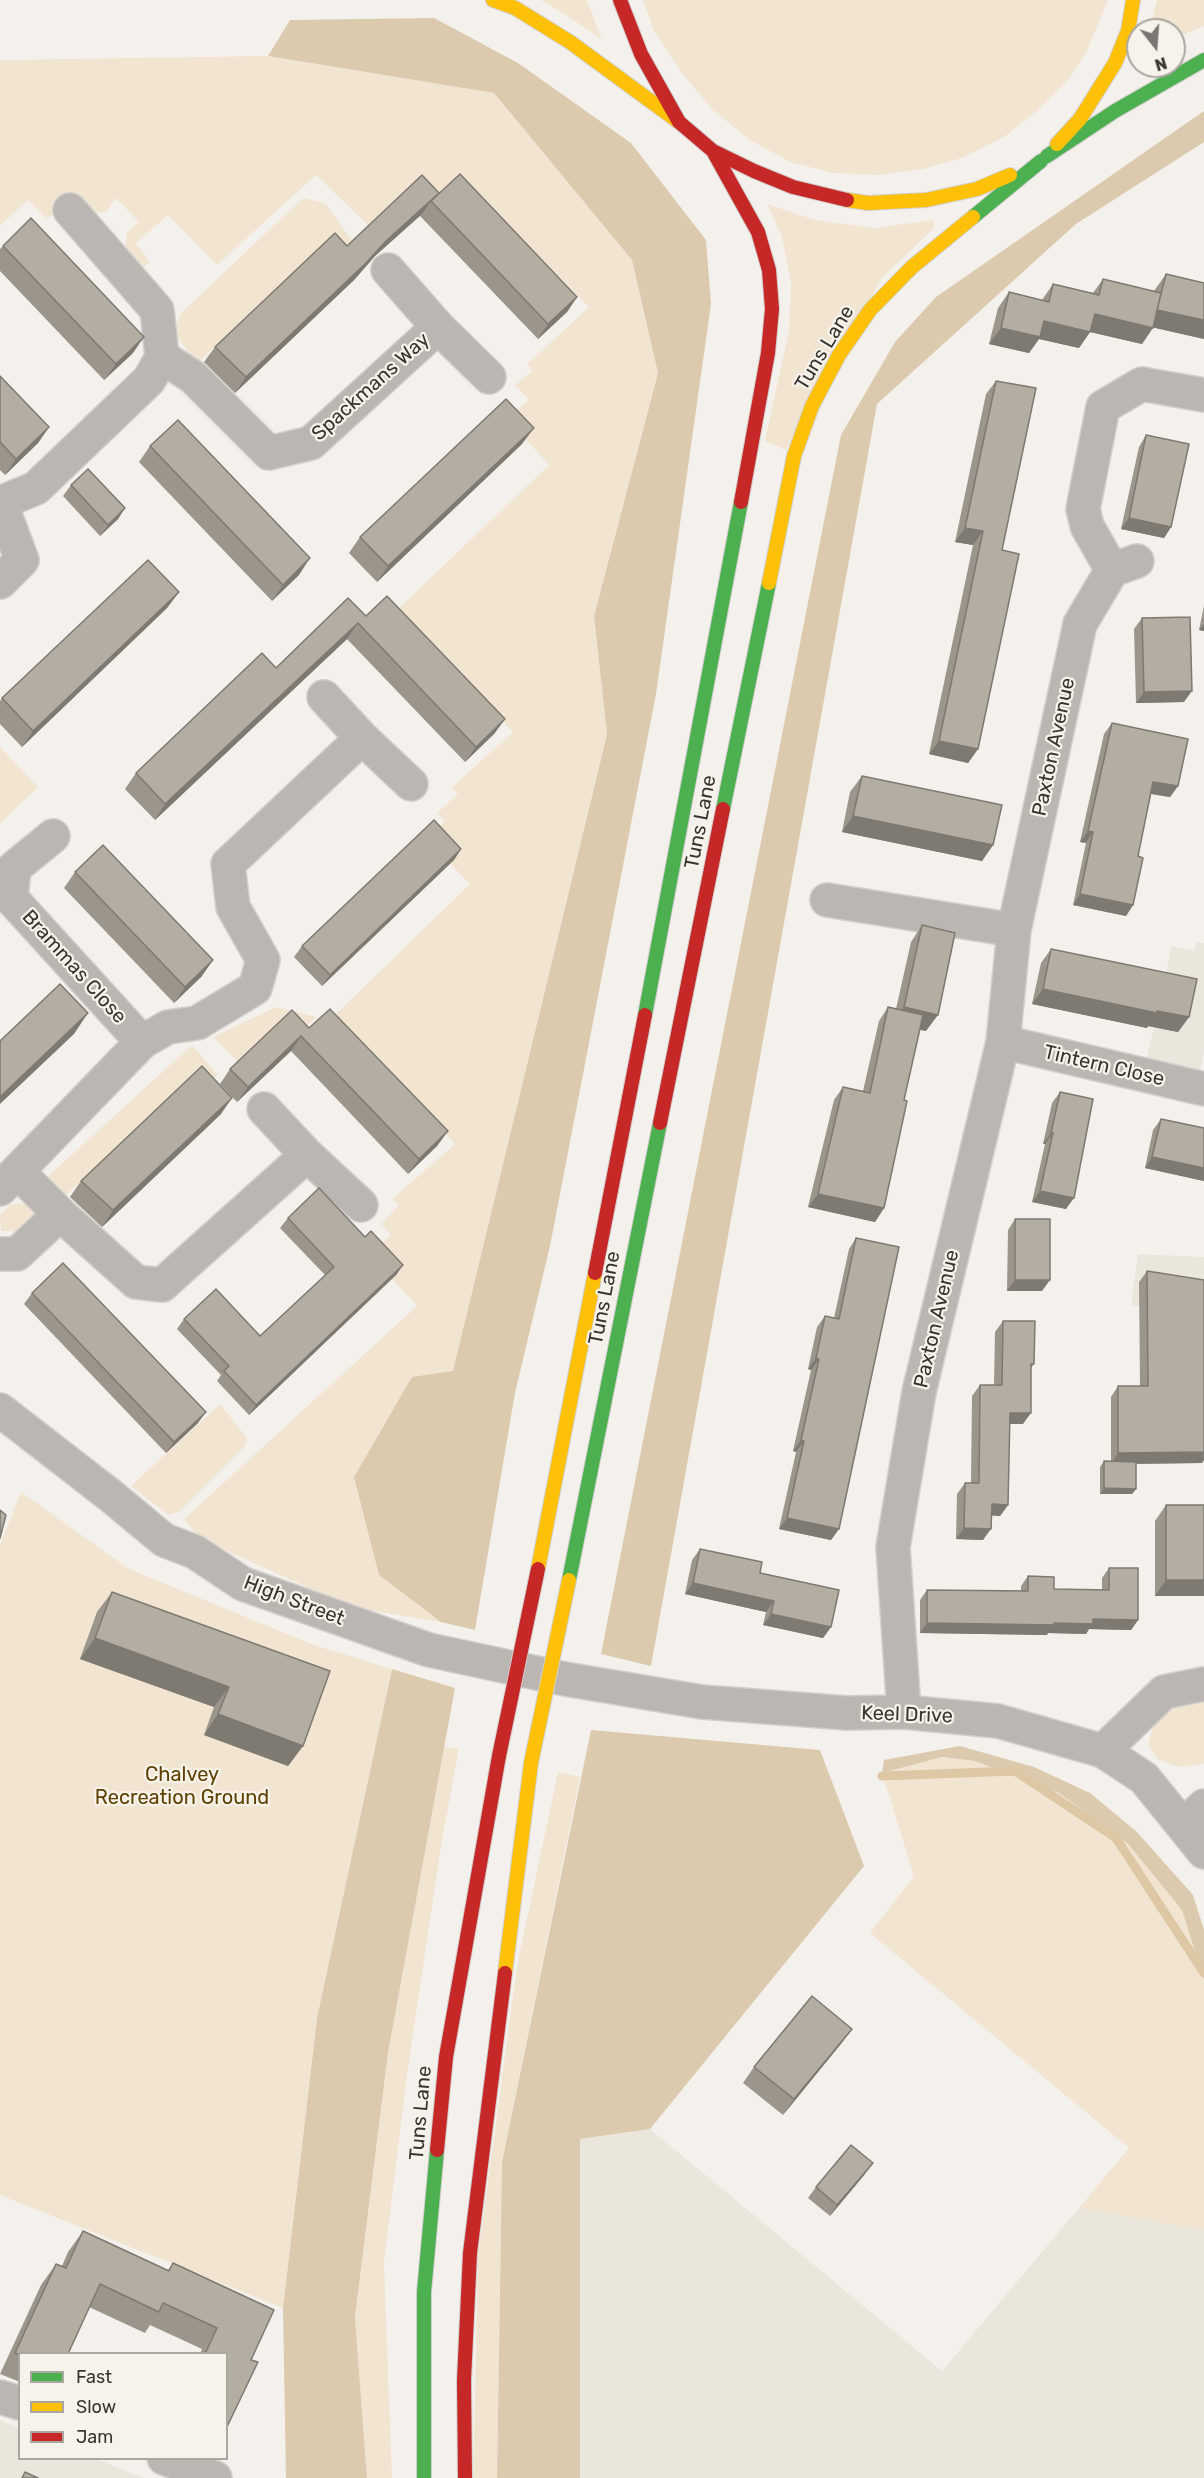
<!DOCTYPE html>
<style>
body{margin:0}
#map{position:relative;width:1204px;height:2478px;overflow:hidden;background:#f4f1ed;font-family:Rubik,sans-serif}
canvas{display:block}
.legend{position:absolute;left:18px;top:2352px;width:210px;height:108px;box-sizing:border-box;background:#f7f2ea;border:2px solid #aaa6a0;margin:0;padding:8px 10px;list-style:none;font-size:18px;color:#373532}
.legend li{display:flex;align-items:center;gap:12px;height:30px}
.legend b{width:30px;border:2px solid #aaa6a0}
.north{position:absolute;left:1126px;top:18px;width:60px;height:60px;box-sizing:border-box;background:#f7f2ea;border:2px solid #aaa6a0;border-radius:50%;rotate:163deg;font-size:16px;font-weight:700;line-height:24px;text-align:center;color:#373532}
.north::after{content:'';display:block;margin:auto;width:21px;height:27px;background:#797773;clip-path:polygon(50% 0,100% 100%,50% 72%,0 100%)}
</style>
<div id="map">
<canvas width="1204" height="2478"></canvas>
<ul class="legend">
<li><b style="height:8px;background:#4caf50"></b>Fast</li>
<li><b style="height:8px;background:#ffc107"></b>Slow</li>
<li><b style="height:8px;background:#c62828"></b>Jam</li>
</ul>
<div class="north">N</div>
</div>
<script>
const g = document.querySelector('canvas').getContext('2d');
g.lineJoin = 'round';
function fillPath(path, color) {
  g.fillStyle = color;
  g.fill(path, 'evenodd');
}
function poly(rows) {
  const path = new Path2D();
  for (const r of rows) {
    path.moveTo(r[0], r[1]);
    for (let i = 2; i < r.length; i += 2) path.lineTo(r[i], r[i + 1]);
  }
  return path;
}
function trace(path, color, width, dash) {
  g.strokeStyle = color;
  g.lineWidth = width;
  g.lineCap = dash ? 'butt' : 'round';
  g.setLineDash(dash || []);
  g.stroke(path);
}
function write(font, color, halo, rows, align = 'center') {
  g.font = font + ' Rubik,sans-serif';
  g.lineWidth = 4.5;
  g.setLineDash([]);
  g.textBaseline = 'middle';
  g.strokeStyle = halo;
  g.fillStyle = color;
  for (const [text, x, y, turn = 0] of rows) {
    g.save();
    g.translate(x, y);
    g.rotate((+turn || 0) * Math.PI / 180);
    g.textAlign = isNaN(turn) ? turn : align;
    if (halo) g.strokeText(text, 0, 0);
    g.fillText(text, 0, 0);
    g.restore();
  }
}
const built = poly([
 [1197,942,1204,943,1204,1051,1200,1070,1147,1058,1172,946,1194,951],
 [1138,1254,1204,1257,1204,1316,1131,1305],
 [650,2129,942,2371,1079,2208,1204,2230,1204,2478,580,2478,580,2139],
 [0,2420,19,2428,20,2458,96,2459,144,2478,0,2478]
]);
const green = poly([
 [541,0,587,0,602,40,572,19],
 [643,0,1108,0,1086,53,1069,79,1036,112,1004,137,962,158,924,169,879,175,833,173,790,162,748,139,712,109,681,72,654,31],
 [1157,0,1204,0,1204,26,1174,39,1174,30,1150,30],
 [268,56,494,93,632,260,658,373,594,616,607,733,453,1372,379,1575,441,1622,354,1608,200,1539,184,1519,417,1306,369,1254,391,1235,381,1224,399,1205,392,1199,455,1144,336,1014,470,884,426,839,445,821,437,813,458,794,451,788,513,732,396,611,549,465,506,418,529,400,515,385,532,371,527,364,589,307,465,180,432,214,409,192,373,230,316,175,217,265,168,215,136,243,150,262,143,268,125,248,127,232,139,222,116,198,106,212,92,212,77,196,47,219,28,200,0,226,0,60],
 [303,198,325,203,356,246,326,246,196,364,174,332,180,314],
 [767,204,815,220,874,228,933,220,935,227,882,278,786,450,765,441,789,330,791,281,781,234],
 [0,747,38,787,0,824],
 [276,1007,317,1017,292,1038,239,1063,213,1037],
 [192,1045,218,1075,204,1087,192,1076,65,1196,45,1179],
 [28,1203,35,1211,33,1224,18,1231,1,1231,0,1215,11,1204],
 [220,1404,247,1438,246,1445,179,1512,168,1515,131,1486],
 [21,1492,129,1569,314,1645,392,1669,317,2018,283,2308,0,2195,0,1545],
 [1189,1696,1204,1697,1204,1764,1178,1767,1157,1759,1148,1744,1154,1723,1172,1708],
 [444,1747,459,1748,441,1846,407,2075,384,2263,392,2478,367,2478,355,2317,388,2053],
 [942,1757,975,1761,1059,1793,1128,1844,1182,1910,1204,1980,1204,2230,1079,2208,1129,2148,870,1933,914,1876,882,1773],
 [558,1772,580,1777,502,2162,497,2478,473,2478,478,2256,517,1966]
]);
const forest = poly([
 [434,18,518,63,631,143,706,240,711,304,656,694,550,1246,515,1393,475,1630,441,1622,379,1575,354,1477,412,1377,453,1371,607,734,594,616,658,373,632,260,494,93,268,56,290,20],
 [1204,111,1204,142,1076,224,877,404,651,1666,601,1654,841,435,895,342,936,297],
 [392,1669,455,1688,388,2053,355,2317,367,2478,286,2478,283,2308,317,2018],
 [591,1730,820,1750,864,1866,650,2129,580,2139,580,2478,497,2478,502,2162],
 [960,1746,1034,1767,1090,1793,1136,1831,1193,1895,1204,1930,1204,1980,1182,1910,1128,1844,1059,1793,975,1761,942,1757,882,1773,884,1760]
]);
const stream = poly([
 [882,1776,1015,1771,1116,1838,1204,1973]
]);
const street = poly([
 [388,270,438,327,489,377],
 [162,357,193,377,269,453,311,443,438,327],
 [0,503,36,488,149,380,162,357,157,310,70,210],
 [1112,570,1087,526,1083,509,1103,407,1142,384,1204,395],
 [0,582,22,560,1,504],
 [324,697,362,738,411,784],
 [53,836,14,868,11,898,142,1042],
 [827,900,1014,930],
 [1003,1042,1204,1089],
 [264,1109,307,1155,361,1205],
 [0,1189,142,1042,168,1027,197,1023,255,988,263,960,233,907,228,864,362,738],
 [60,1214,136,1282,162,1285,307,1155],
 [0,1254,17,1254,60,1214,18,1172],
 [0,1410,111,1496,164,1540,195,1552,243,1584,429,1650,565,1679,702,1702,847,1713,904,1712,998,1721,1103,1751,1144,1778,1204,1852],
 [904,1712,893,1547,919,1392,1003,1042,1014,930,1080,624,1112,570,1137,561],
 [1103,1751,1164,1692,1204,1684],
 [1184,1825,1204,1806],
 [0,2397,20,2403],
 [164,2458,215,2478]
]);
const fast = poly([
 [1047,156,1115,111,1204,60],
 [973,217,1041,161],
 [723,809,769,583],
 [645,1015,741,502],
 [569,1580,660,1123],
 [424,2478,424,2292,437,2150]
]);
const slow = poly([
 [493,0,515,8,570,42,679,122],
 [1057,144,1080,119,1115,63,1128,31,1133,0],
 [847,200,868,203,926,200,977,189,1010,175],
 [769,583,794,456,812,406,839,355,870,310,912,267,973,217],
 [538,1569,595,1273],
 [505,1973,531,1763]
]);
const jam = poly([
 [620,0,641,54,679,122,713,151,754,171,793,187,847,200],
 [713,151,758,232,769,270,772,309,768,353,741,502],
 [660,1123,723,809],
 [595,1273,645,1015],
 [437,2150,446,2057,499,1756],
 [465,2478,464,2380,470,2253,505,1973]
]);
const slowBridge = poly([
 [531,1763,569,1580]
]);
const jamBridge = poly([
 [499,1756,538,1569]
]);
const wall = poly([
 [439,193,577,297,567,312,538,339,420,216,422,214,375,256,354,280,235,393,204,362,215,347,347,246],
 [3,246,133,353,104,380,0,271,0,249],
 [1166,274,1204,283,1204,339,1153,327,1142,344,1090,332,1079,348,1039,339,1029,353,989,344,998,308,1009,292,1042,300,1053,284,1093,293,1103,279,1154,291],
 [0,376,49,427,38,443,5,475,0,470],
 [996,381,978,749,968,763,929,754,973,545,955,542,986,394],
 [1146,435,1171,527,1164,538,1121,529,1139,447],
 [522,444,377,582,349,553,360,537],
 [150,446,299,575,272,601,139,462],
 [71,485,125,508,118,519,100,536,63,496],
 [179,592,167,608,22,747,0,724,0,701,2,698],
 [1204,606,1204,631,1199,630],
 [366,616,505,719,494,734,465,762,347,639,155,820,125,789,136,773,276,668],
 [1142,618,1184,702,1136,703,1134,629],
 [1112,723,1178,786,1170,797,1151,794,1138,856,1133,905,1126,916,1073,905,1086,843,1080,842,1104,734],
 [862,776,993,845,982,861,842,832,850,792],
 [461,849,454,860,322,986,294,957,302,946],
 [75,872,213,960,201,977,174,1003,64,888],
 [922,925,926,1031,920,1030,904,1100,884,1208,875,1222,808,1207,834,1100,843,1087,863,1091,879,1021,888,1007,896,1009,911,942],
 [1051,949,1189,1017,1178,1032,1148,1026,1147,1028,1032,1004,1041,963],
 [309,1028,448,1131,437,1146,408,1174,291,1051,237,1102,220,1084,230,1069],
 [1060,1092,1066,1209,1032,1202,1045,1144,1043,1144,1052,1103],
 [221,1114,102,1227,70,1197,81,1181],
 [1161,1119,1204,1128,1204,1181,1145,1168,1153,1130],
 [288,1218,365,1237,403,1265,396,1275,249,1415,217,1381,221,1375,177,1329,184,1319,260,1336,325,1275,280,1228],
 [1015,1219,1042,1291,1007,1291,1008,1230],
 [856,1238,839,1529,831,1540,779,1529,796,1452,793,1451,811,1370,808,1369,817,1327,825,1316,834,1318,849,1249],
 [1147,1271,1204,1280,1204,1460,1202,1463,1136,1464,1136,1489,1132,1494,1100,1494,1100,1467,1104,1461,1111,1462,1111,1397,1118,1386,1140,1386,1139,1282],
 [32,1293,198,1423,166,1453,24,1304],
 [1003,1321,1034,1364,1031,1368,1023,1424,1010,1424,1008,1505,1000,1516,991,1515,983,1540,956,1539,957,1494,965,1483,971,1483,972,1396,980,1385,994,1385,995,1332],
 [1166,1505,1204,1505,1204,1596,1155,1596,1155,1521],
 [700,1549,760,1573,831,1627,823,1638,763,1625,766,1612,685,1594,692,1560],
 [1109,1568,1138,1620,1131,1630,1089,1629,1086,1634,1048,1633,1047,1635,920,1633,920,1600,927,1590,1021,1591,1021,1586,1028,1576,1054,1589,1102,1590,1102,1578],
 [112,1592,303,1746,288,1766,204,1735,214,1707,80,1659,97,1612],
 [852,2029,840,2045,783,2115,743,2083,754,2067],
 [865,2174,830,2216,808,2198,816,2187],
 [83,2231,168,2270,173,2263,274,2310,226,2354,200,2354,202,2349,150,2325,145,2333,89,2307,20,2354,20,2382,0,2374,41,2285,56,2264,62,2266,68,2252]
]);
const shadedWall = poly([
 [439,193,431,201,422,214,375,256,354,280,235,393,246,377,386,241],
 [577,297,567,312,538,339,548,324],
 [1157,310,1204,320,1204,339,1146,326],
 [1095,314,1153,328,1142,344,1090,332,1079,348,1039,339,1029,353,989,344,1001,328],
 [144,337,133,353,104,380,116,364],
 [49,427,38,443,5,475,16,459],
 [534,428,522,444,377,582,388,566],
 [125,508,118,519,100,536,108,525],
 [1129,518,1171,527,1164,538,1121,529],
 [965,528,983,531,973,545,955,542],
 [310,558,299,575,272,601,283,585],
 [179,592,167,608,22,747,33,731],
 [358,623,347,639,155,820,165,804],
 [1204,624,1204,631,1199,630],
 [1192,691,1184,702,1136,703,1144,692],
 [505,719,494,734,465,762,476,747],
 [939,741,978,749,968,763,929,754],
 [1153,782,1178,786,1170,797,1146,793],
 [853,816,993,845,982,861,842,832],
 [1088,831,1093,832,1086,843,1080,842],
 [461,849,454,860,322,986,330,975],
 [1080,894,1133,905,1126,916,1073,905],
 [213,960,201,977,174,1003,185,987],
 [1043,989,1189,1017,1178,1032,1148,1026,1147,1028,1032,1004],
 [904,1007,938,1015,926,1031,893,1023],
 [88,1013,74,1034,0,1104,0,1097],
 [301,1036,291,1051,237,1102,248,1087],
 [232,1098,221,1114,102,1227,113,1210],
 [448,1131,437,1146,408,1174,419,1159],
 [1051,1133,1053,1133,1045,1144,1043,1144],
 [1152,1157,1204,1168,1204,1181,1145,1168],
 [1040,1191,1074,1198,1066,1209,1032,1202],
 [818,1194,884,1208,875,1222,808,1207],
 [403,1265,396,1275,249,1415,256,1405],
 [1015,1280,1050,1280,1042,1291,1007,1291],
 [816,1358,819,1359,811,1370,808,1369],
 [206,1412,198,1423,166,1453,174,1442],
 [1010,1413,1031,1413,1023,1424,1002,1424],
 [801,1440,804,1441,796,1452,793,1451],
 [1204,1452,1204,1460,1202,1463,1111,1464,1118,1453],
 [1104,1488,1136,1489,1132,1494,1100,1494],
 [992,1504,1008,1505,1000,1516,984,1515],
 [787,1518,839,1529,831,1540,779,1529],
 [964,1528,991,1529,983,1540,956,1539],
 [1166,1580,1204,1580,1204,1596,1155,1596],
 [693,1583,774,1601,766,1612,685,1594],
 [771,1614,831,1627,823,1638,763,1625],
 [1093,1619,1138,1620,1131,1630,1089,1629,1086,1634,1048,1633,1047,1635,920,1633,927,1623,1054,1623],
 [95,1638,229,1687,214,1707,80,1659],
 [218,1714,303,1746,288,1766,204,1735],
 [852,2029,840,2045,783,2115,794,2099],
 [873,2163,865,2174,830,2216,837,2205]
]);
const building = poly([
 [460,174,577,297,548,324,431,201,460,174],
 [422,175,439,193,386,241,365,264,246,377,215,347,335,233,347,246,422,175],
 [31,218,144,337,116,364,3,246,31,218],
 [1166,274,1204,283,1204,320,1157,310,1166,274],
 [1103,279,1161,293,1153,328,1095,314,1090,332,1044,321,1040,337,1001,328,1009,292,1049,302,1053,284,1099,295,1103,279],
 [0,376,49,427,16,459,0,442,0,376],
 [996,381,1036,388,1002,550,1019,554,978,749,939,741,983,531,965,528,996,381],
 [506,399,534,428,388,566,360,537,506,399],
 [178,420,310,558,283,585,150,446,178,420],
 [1146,435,1189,444,1171,527,1129,518,1146,435],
 [88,469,125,508,108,525,71,485,88,469],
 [148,560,179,592,33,731,2,698,148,560],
 [387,596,505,719,476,747,358,623,165,804,136,773,262,653,276,668,348,598,366,616,387,596],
 [1190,617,1192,691,1144,692,1142,618,1190,617],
 [1112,723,1188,739,1178,786,1153,782,1138,856,1143,858,1133,905,1080,894,1093,832,1088,831,1112,723],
 [862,776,1002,805,993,845,853,816,862,776],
 [434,820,461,849,330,975,302,946,434,820],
 [103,845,213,960,185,987,75,872,103,845],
 [922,925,955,933,938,1015,904,1007,922,925],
 [1051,949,1197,979,1189,1017,1157,1011,1157,1013,1043,989,1051,949],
 [60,984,88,1013,0,1097,0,1041,60,984],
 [888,1007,923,1015,904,1100,907,1101,884,1208,818,1194,843,1087,870,1093,888,1007],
 [330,1009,448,1131,419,1159,301,1036,248,1087,230,1069,292,1010,309,1028,330,1009],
 [202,1066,232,1098,113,1210,81,1181,202,1066],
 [1060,1092,1093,1099,1074,1198,1040,1191,1053,1133,1051,1133,1060,1092],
 [1161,1119,1204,1128,1204,1168,1152,1157,1161,1119],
 [319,1188,365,1237,371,1231,403,1265,256,1405,224,1371,229,1366,184,1319,216,1289,260,1336,334,1267,288,1218,319,1188],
 [1015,1219,1050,1219,1050,1280,1015,1280,1015,1219],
 [856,1238,899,1247,839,1529,787,1518,804,1441,801,1440,819,1359,816,1358,825,1316,839,1319,856,1238],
 [63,1263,206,1412,174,1442,32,1293,63,1263],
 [1147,1271,1204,1280,1204,1452,1118,1453,1118,1386,1148,1386,1147,1271],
 [1003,1321,1035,1321,1034,1364,1031,1364,1031,1413,1010,1413,1008,1505,992,1504,991,1529,964,1528,965,1483,979,1483,980,1385,1002,1385,1003,1321],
 [1104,1461,1136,1462,1136,1489,1104,1488,1104,1461],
 [1166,1505,1204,1505,1204,1580,1166,1580,1166,1505],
 [0,1510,6,1515,0,1538,0,1510],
 [700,1549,762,1562,760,1573,839,1590,831,1627,771,1614,774,1601,693,1583,700,1549],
 [1109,1568,1138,1568,1138,1620,1093,1619,1093,1624,1054,1623,1054,1625,927,1623,927,1590,1028,1591,1028,1576,1054,1577,1054,1589,1109,1590,1109,1568],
 [112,1592,330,1671,303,1746,218,1714,229,1687,95,1638,112,1592],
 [812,1996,852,2029,794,2099,754,2067,812,1996],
 [851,2145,873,2163,837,2205,816,2187,851,2145],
 [83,2231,169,2271,173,2263,274,2310,251,2360,258,2362,226,2429,226,2354,205,2354,217,2328,163,2303,159,2312,100,2284,68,2354,20,2354,20,2355,15,2353,56,2264,66,2268,83,2231],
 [25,2472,38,2478,22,2478,25,2472]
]);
const streetNames = [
 ["Tuns Lane",825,348,-59],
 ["Spackmans Way",371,387,-42],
 ["Paxton Avenue",1054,747,-78],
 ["Tuns Lane",701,822,-79],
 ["Brammas Close",74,967,48],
 ["Tintern Close",1104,1066,13],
 ["Tuns Lane",605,1298,-79],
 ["Paxton Avenue",937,1319,-77],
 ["High Street",294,1601,21],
 ["Keel Drive",907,1715,2],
 ["Tuns Lane",421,2113,-85]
];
const parkNames = [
 ["Chalvey",182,1775],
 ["Recreation Ground",182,1798]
];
fillPath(built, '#ebe6dc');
fillPath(green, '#f1e5d2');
fillPath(forest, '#dccaae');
trace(stream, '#ddc7a4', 9);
trace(street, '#d1cfcc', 36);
trace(fast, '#d1cfcc', 16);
trace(slow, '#d1cfcc', 16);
trace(jam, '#d1cfcc', 16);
trace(street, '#bbb6b1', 33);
trace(fast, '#4caf50', 14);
trace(slow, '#ffc107', 14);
trace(jam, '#c62828', 14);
trace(slowBridge, '#d1cfcc', 16, []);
trace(jamBridge, '#d1cfcc', 16, []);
trace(slowBridge, '#ffc107', 14);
trace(jamBridge, '#c62828', 14);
fillPath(wall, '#9b958b');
fillPath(shadedWall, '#7e7971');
fillPath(building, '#b4ada2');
trace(building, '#7e7971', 1.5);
write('20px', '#373532', '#f7f2ea', streetNames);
write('20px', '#5e4100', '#f7f2ea', parkNames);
</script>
